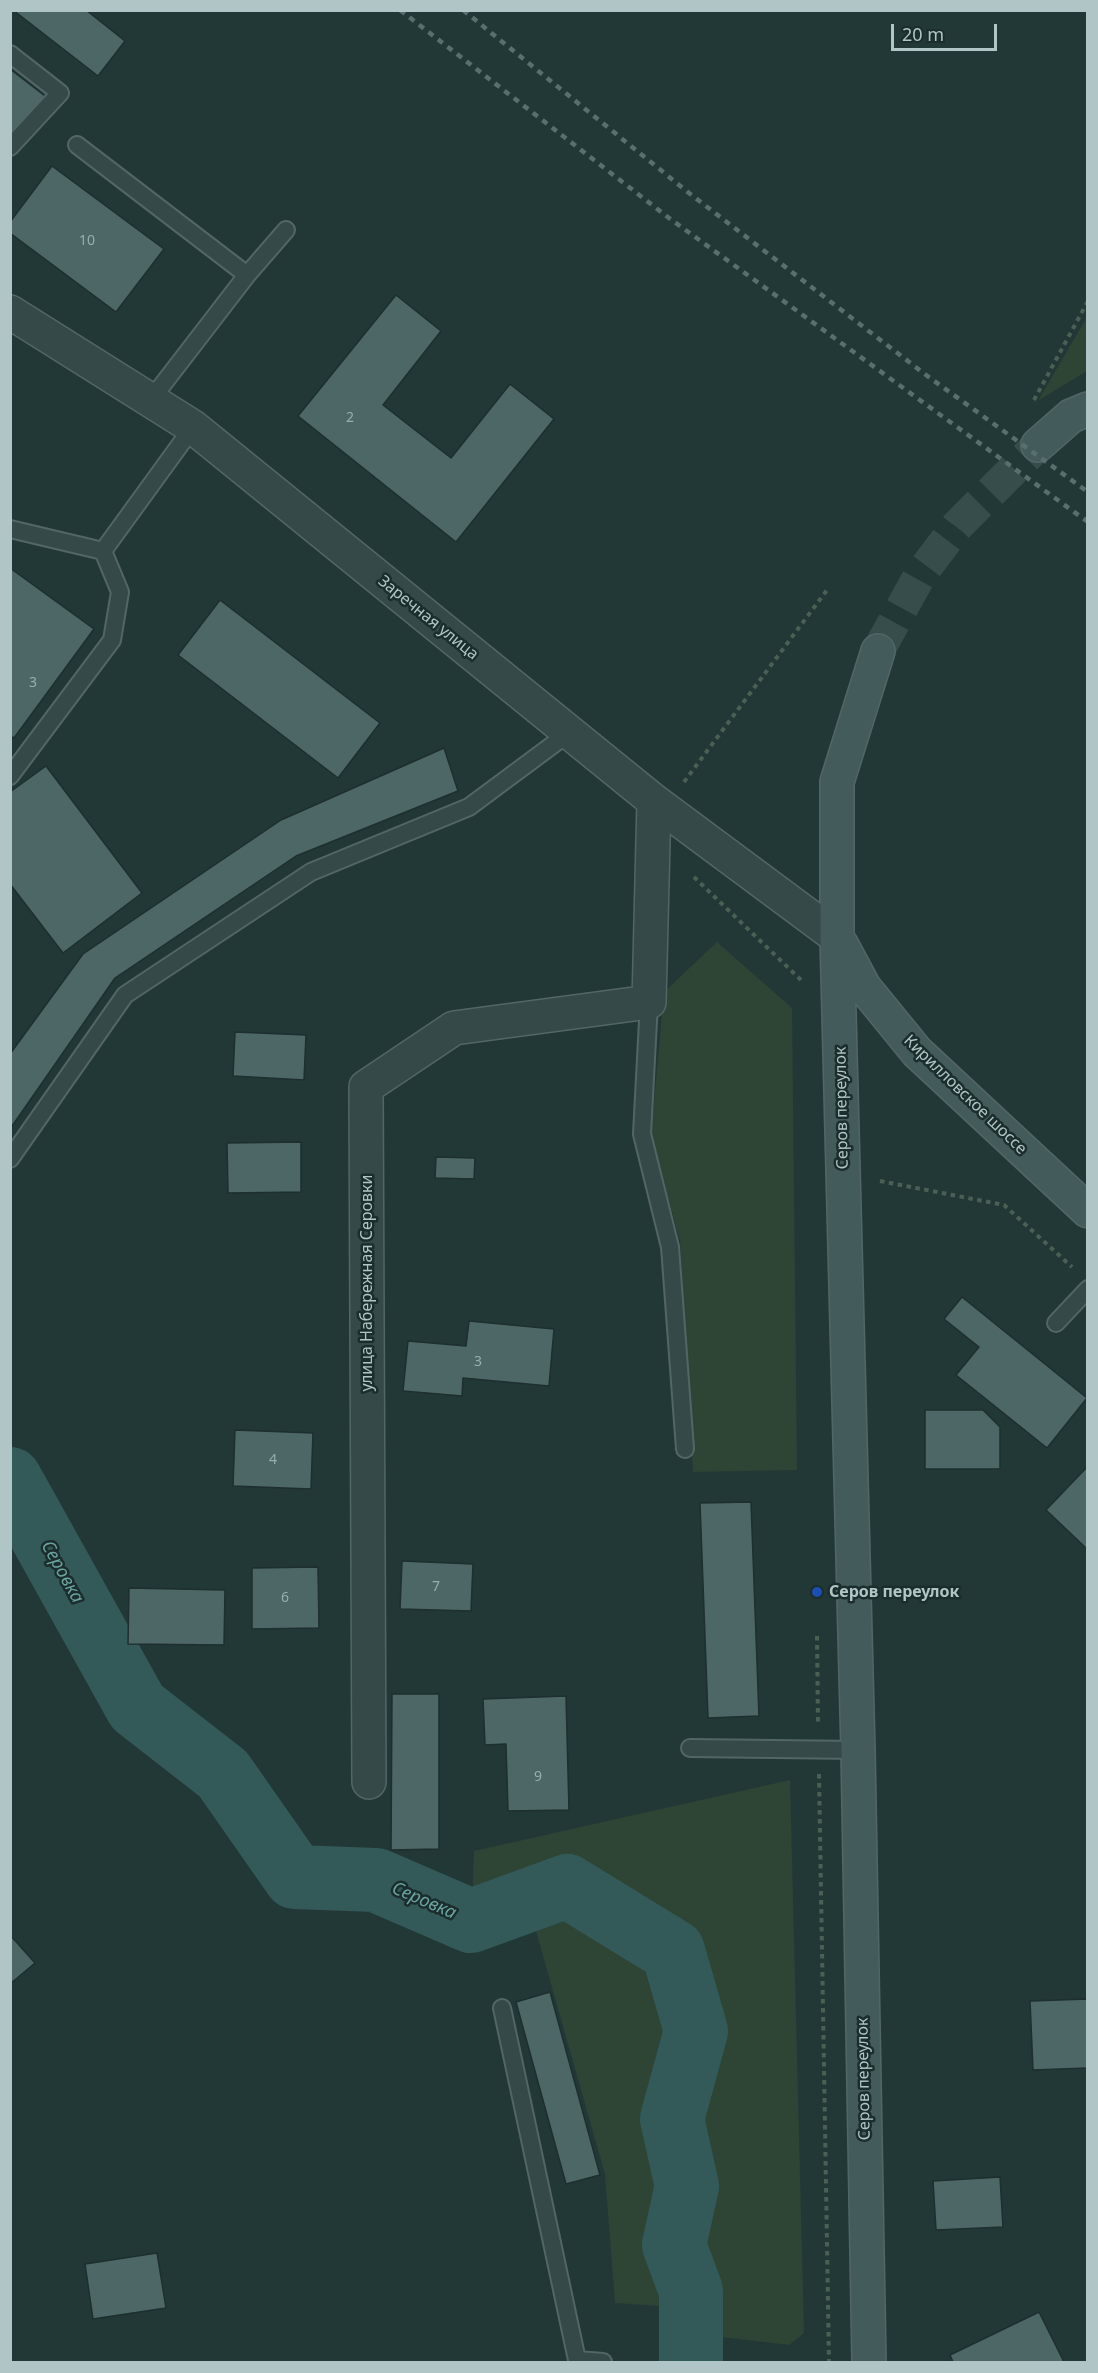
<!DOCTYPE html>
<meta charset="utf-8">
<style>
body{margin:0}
#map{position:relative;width:1098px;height:2373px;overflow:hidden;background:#223837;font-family:"Noto Sans",sans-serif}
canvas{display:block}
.frame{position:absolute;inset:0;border:12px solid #b0c5c5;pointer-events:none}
.scale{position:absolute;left:891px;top:24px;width:106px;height:27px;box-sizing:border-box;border:3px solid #b0c5c5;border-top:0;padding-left:8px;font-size:18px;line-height:21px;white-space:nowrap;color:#b0c5c5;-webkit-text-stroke:4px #1b2d2c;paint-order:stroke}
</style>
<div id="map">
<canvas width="1098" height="2373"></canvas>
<div class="frame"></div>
<div class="scale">20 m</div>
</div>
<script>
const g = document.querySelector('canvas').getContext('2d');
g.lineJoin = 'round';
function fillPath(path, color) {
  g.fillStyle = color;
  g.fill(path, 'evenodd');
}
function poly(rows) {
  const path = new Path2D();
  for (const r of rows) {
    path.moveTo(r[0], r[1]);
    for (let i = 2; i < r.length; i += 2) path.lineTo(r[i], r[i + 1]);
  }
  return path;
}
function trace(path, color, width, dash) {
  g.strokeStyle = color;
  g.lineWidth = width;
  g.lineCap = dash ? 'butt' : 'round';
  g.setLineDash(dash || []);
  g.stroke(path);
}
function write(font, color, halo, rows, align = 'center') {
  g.font = font + ' "Noto Sans",sans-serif';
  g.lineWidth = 5;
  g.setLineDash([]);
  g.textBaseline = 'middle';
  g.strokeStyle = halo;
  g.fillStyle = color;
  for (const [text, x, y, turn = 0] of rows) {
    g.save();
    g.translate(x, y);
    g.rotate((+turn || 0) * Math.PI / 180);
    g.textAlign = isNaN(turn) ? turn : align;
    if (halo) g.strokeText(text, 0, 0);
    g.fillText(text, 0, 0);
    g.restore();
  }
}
const green = poly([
 [1087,317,1087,371,1039,400,1039,399],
 [717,942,792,1008,797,1470,693,1472,680,1241,651,1135,664,992],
 [790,1780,804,2333,789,2345,713,2336,714,2287,688,2239,703,2185,685,2117,708,2030,684,1938,569,1866,472,1908,474,1851],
 [562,1901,663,1963,680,2034,658,2119,674,2190,660,2241,675,2307,615,2303,605,2174,530,1910]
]);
const river = poly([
 [10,1479,137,1707,223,1774,295,1877,376,1880,471,1921,567,1886,673,1951,696,2031,672,2119,687,2186,674,2245,691,2291,691,2362]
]);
const building = poly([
 [13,10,86,10,125,41,98,76,13,10],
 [10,69,45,96,10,142,10,69],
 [52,166,164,249,116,312,10,233,10,222,52,166],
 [396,295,441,331,383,405,451,458,510,384,554,419,456,542,298,416,396,295],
 [10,568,94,629,14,738,10,736,10,568],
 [220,600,380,723,338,778,178,655,220,600],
 [444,748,458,791,296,856,115,978,10,1129,10,1054,83,954,281,820,444,748],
 [46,766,142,893,63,953,10,884,10,792,46,766],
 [235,1032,306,1035,304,1080,233,1076,235,1032],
 [301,1142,301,1192,228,1193,227,1143,301,1142],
 [436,1157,475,1158,474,1179,435,1178,436,1157],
 [962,1297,1087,1398,1047,1448,956,1375,979,1347,944,1319,962,1297],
 [469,1321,554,1329,549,1386,463,1378,462,1396,403,1391,408,1341,466,1346,469,1321],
 [925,1410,983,1410,1000,1427,1000,1469,925,1469,925,1410],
 [235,1430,313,1433,311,1489,233,1486,235,1430],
 [1088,1466,1088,1549,1087,1549,1046,1510,1088,1466],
 [751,1502,759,1716,708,1718,700,1503,751,1502],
 [402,1561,473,1564,471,1611,400,1609,402,1561],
 [318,1567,319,1628,252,1629,252,1568,318,1567],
 [129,1588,225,1590,224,1645,128,1644,129,1588],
 [392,1694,439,1694,439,1849,391,1850,392,1694],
 [566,1696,569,1810,508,1811,506,1744,485,1745,483,1699,566,1696],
 [10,1935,35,1963,10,1984,10,1935],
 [550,1992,600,2175,566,2184,516,2002,550,1992],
 [1088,1999,1088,2068,1033,2070,1030,2001,1088,1999],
 [1000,2177,1003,2227,936,2230,933,2181,1000,2177],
 [157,2253,166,2308,93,2319,85,2264,157,2253],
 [1039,2312,1064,2362,953,2362,950,2355,1039,2312]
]);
const secondaryTunnel = poly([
 [878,651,920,575,957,526,1038,445]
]);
const path = poly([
 [1034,400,1088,301],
 [684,782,827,590],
 [694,877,803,982],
 [880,1181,1004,1205,1072,1267],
 [817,1636,818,1725],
 [819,1774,829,2362]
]);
const lane = poly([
 [10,54,60,93,10,147],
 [77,145,247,275],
 [150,401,247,275,286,230],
 [10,529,103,551],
 [10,776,112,640,120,592,103,551,193,427],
 [649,1002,642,1134,670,1247,685,1449],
 [10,1159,125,995,311,872,469,807,570,732],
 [1056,1323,1088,1289],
 [690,1748,858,1750],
 [502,2008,577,2360,603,2362]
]);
const street = poly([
 [10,312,193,427,654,801,837,937],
 [369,1782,366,1087,454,1028,649,1002,654,801]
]);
const secondary = poly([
 [1038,445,1071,416,1088,409],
 [841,944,864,987,917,1052,1088,1211],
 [869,2362,858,1750,837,937,837,782,878,651]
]);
const rail = poly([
 [400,10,669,218,1088,522],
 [463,10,689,193,926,375,1088,492]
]);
const markers = [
 [817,1592,6,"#1a4fb4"]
];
const numberNames = [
 ["10",87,241],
 ["2",350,418],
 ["3",33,683],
 ["3",478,1362],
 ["4",273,1460],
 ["7",436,1587],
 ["6",285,1598],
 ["9",538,1777]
];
const streetNames = [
 ["Заречная улица",428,618,39],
 ["Кирилловское шоссе",965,1095,44],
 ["Серов переулок",842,1108,-91],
 ["улица Набережная Серовки",367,1283,-90],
 ["Серов переулок",864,2079,-91]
];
const poiNames = [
 ["Серов переулок",829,1592]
];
const waterNames = [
 ["Серовка",62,1572,61],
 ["Серовка",424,1901,23]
];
fillPath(green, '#2e4435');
trace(river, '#335a59', 64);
fillPath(building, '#4d6766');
trace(building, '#1d2f2e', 1.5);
trace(secondaryTunnel, '#374d4c', 33, [33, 16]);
trace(lane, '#536666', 20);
trace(street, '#536666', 36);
trace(secondary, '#536666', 36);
trace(path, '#4a6055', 4, [4.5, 4.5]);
trace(lane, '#354948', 16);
trace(street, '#354948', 33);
trace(secondary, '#435c5b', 33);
trace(rail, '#57706f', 4.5, [6, 6]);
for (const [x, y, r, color] of markers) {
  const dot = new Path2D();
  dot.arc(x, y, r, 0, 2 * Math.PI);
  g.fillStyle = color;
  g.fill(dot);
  trace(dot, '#1b2d2c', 2);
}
write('14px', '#97aead', null, numberNames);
write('16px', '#b0c5c5', '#1b2d2c', streetNames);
write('bold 16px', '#b0c5c5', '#1b2d2c', poiNames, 'left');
write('italic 18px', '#6aa3a0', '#1b2d2c', waterNames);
</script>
